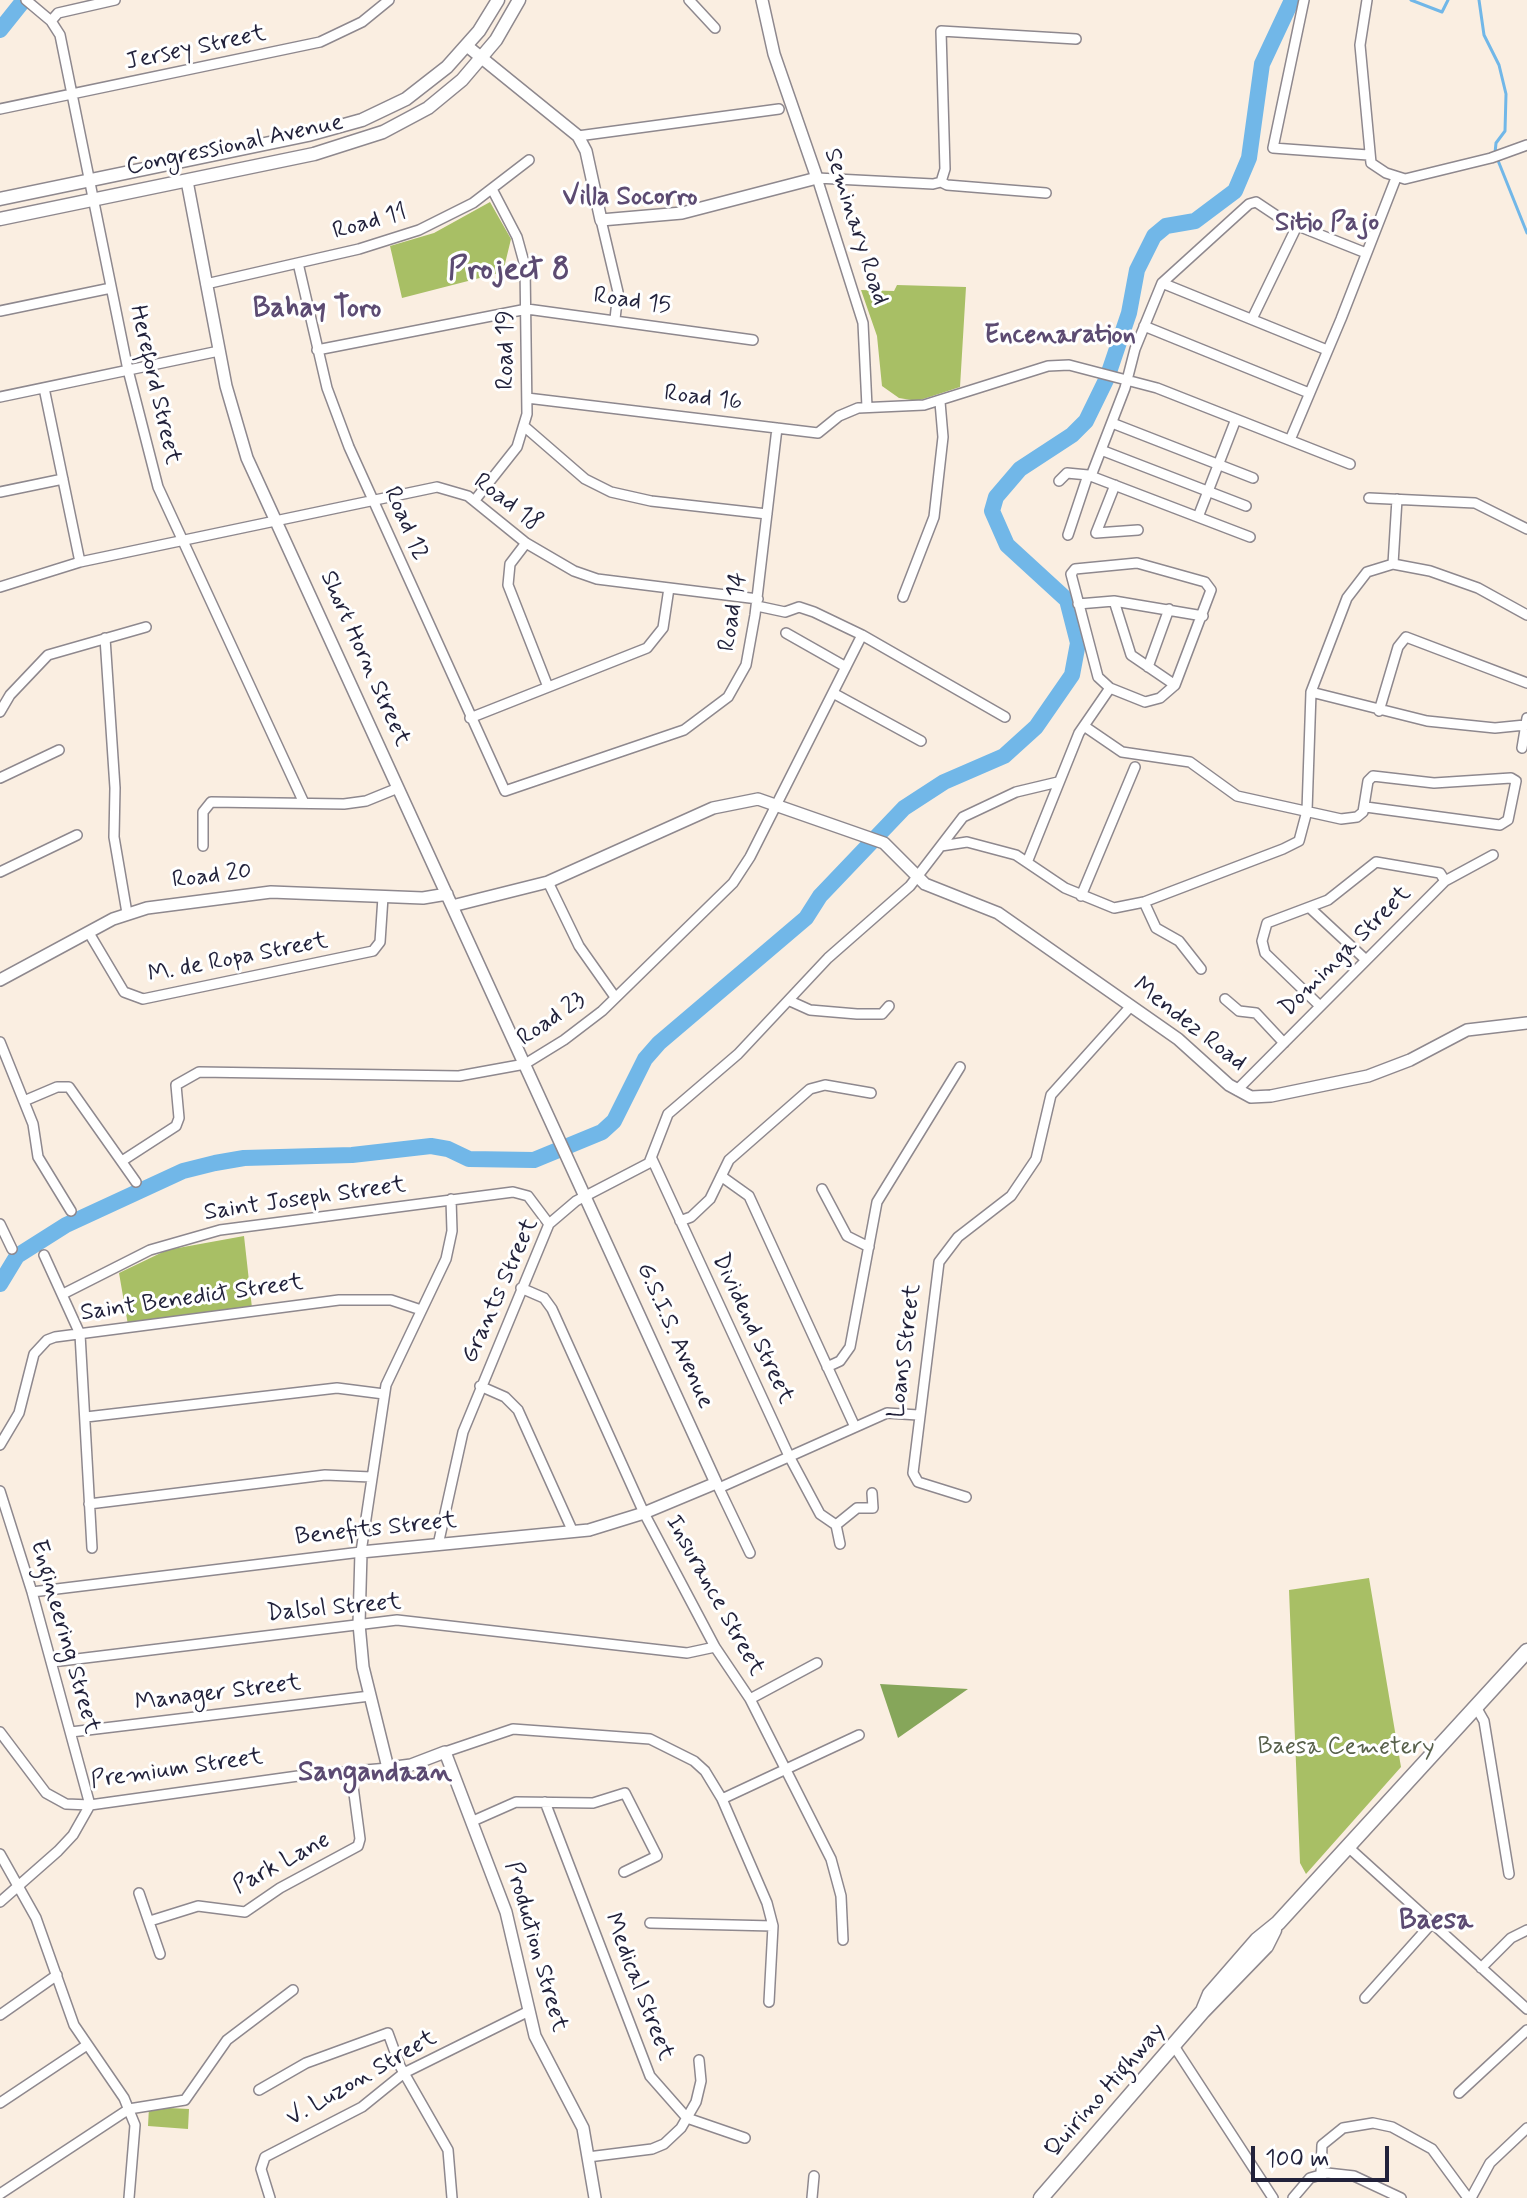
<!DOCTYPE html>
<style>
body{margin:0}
#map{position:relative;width:1527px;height:2198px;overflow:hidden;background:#faeee1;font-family:Mynerve,sans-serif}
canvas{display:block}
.scale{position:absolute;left:1251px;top:2146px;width:138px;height:36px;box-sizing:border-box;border:4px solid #22223b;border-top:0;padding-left:10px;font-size:24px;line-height:28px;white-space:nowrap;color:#22223b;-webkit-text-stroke:6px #fff;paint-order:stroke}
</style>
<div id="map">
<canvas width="1527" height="2198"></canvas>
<div class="scale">100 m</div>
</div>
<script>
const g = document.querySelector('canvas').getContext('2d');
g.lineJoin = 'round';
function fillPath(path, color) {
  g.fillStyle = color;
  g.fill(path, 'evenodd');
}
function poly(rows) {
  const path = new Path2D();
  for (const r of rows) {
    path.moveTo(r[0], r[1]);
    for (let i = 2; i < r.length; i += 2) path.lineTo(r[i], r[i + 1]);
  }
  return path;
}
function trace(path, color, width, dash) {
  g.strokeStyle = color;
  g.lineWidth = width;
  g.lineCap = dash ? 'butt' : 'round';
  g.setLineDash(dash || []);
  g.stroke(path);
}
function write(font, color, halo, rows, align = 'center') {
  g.font = font + ' Mynerve,sans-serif';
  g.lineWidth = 6;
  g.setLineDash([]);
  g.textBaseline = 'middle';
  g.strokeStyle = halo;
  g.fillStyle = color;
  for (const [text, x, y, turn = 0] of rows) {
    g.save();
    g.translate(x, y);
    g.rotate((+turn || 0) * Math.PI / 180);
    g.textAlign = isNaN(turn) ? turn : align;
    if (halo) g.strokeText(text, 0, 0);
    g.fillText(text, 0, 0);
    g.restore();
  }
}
const green = poly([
 [490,202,511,239,503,272,402,298,390,246,434,233],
 [897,285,966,287,960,387,917,401,899,398,882,386,877,336,861,290,894,291],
 [244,1236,252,1308,128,1325,119,1273,167,1250],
 [1369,1578,1401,1767,1306,1874,1300,1863,1289,1590],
 [149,2107,189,2109,188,2129,148,2126]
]);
const forest = poly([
 [880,1684,968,1689,898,1738]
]);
const stream = poly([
 [1411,0,1442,12,1448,0],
 [1479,0,1484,35,1499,65,1506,94,1505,131,1496,143,1495,153,1527,233]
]);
const river = poly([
 [0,30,24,0],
 [0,1284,17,1256,66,1225,183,1171,215,1163,244,1158,352,1155,431,1146,448,1149,469,1159,534,1160,602,1132,614,1121,645,1059,659,1043,806,918,820,896,904,808,944,782,1004,756,1036,727,1072,675,1078,643,1067,600,1007,545,992,511,996,497,1020,469,1072,435,1086,421,1107,378,1129,313,1137,270,1154,236,1166,226,1195,221,1235,191,1249,158,1262,64,1292,0]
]);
const minor = poly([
 [26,0,51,21,60,35,128,370,158,487,304,803],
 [689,0,715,28],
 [1304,0,1273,148,1368,155],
 [1367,0,1360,45,1371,163,1386,173,1405,179,1491,158,1527,145],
 [51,21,58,13,115,0],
 [0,109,320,42,362,22,389,0],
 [578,136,779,109],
 [941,182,945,169,941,31,1076,39],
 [601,220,618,292,615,319],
 [298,263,327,388,349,447,505,791,684,730,728,697,746,665,755,615,777,428],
 [1162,283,1327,350],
 [206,284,359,249,419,230,473,203,529,160],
 [0,311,111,288],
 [1252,319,1297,226],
 [1144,326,1309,393],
 [317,350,527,309,753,340],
 [44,388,80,562],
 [0,397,219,351],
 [527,398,818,433,839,416,858,408,924,405,1048,366,1069,365,1157,388,1350,464],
 [867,407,863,323,817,178,933,184,941,182,947,185,1046,193],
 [1112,423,1253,478],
 [525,427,585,479,611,492,651,501,767,514],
 [1290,440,1341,319,1396,178],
 [1101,450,1246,506],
 [1091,476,1125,388,1135,349,1162,283,1249,204,1256,202,1283,220,1366,253],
 [1059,481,1067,473,1088,475,1250,537],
 [1115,485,1096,533,1138,530],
 [0,492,63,479],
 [1369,498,1475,503,1527,529],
 [475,500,517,447,527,414,525,266,517,237,492,189],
 [1198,517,1236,419],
 [1068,535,1088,475],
 [526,543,510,564,508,585,548,687],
 [1137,563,1205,582,1211,590,1175,685,1160,698,1145,702,1110,688,1098,677,1071,574,1075,569,1137,563],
 [1393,564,1397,499],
 [0,587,80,562,437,487,468,496,526,543,574,571,597,579,758,599],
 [903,597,934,517,943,437,940,402],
 [1114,601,1203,616],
 [1078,604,1114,601,1131,655,1175,685],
 [757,606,785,612,799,607,814,612,862,635,1005,717],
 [786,633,846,667],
 [105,638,115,788,114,837,127,913],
 [1148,667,1169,609],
 [1311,692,1427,721,1495,728,1525,725],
 [833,693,921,741],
 [1379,711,1398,647,1406,637,1527,683],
 [0,712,10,695,48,655,146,627],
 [470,718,647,648,663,628,669,588],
 [1084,726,1122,752,1190,762,1237,796,1341,819,1357,817,1363,812,1368,781,1373,776,1434,783,1511,778,1516,781,1508,820,1500,825,1366,807],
 [1522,748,1527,718],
 [0,778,59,750],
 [203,846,203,812,211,802,344,804,366,801,398,788],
 [941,846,967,842,1016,855,1065,888,1114,908,1144,902,1283,849,1299,841,1307,811,1311,692,1347,598,1367,572,1393,564,1430,571,1478,588,1527,615],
 [1028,860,1079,733,1110,688],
 [0,872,77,835],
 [548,882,579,946,615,997],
 [1081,896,1135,767],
 [1144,902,1156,928,1179,941,1201,969],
 [1310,908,1366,960],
 [89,933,124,992,143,999,373,951,380,942,383,897],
 [1225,999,1239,1011,1256,1013,1284,1043],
 [790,1001,810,1010,857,1014,882,1014,889,1006],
 [1320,1006,1265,953,1262,941,1267,923,1328,900,1376,862,1440,873,1445,881],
 [0,1042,33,1124,38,1157,71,1211],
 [1237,1090,1445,881,1493,855],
 [24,1101,57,1087,69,1087,136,1182],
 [652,1159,789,1456,820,1514,836,1525],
 [122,1161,176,1126,179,1118,176,1085,199,1072,459,1076,525,1064,564,1040,602,1011,733,883,750,857,862,635],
 [721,1176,749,1196,855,1427],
 [822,1189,847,1236,869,1247],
 [680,1221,691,1217,710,1199,729,1160,810,1089,825,1085,871,1093],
 [0,1224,12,1249],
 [44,1255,80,1334,92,1548],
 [521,1288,544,1298,552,1309,644,1513,715,1647,750,1699,831,1859,841,1896,843,1940],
 [63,1294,150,1250,220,1230,513,1192,528,1196,549,1224],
 [827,1367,840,1361,850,1347,877,1202,960,1067],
 [480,1386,505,1397,518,1410,573,1532],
 [86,1417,337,1388,384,1394],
 [0,1445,19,1413,34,1354,47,1340,55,1337,339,1300,391,1300,421,1310],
 [717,1484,750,1553],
 [719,1488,887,1413,918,1415],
 [0,1491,32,1592,90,1805,73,1835,58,1851,0,1902],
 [966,1497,918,1482,913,1473,939,1262,958,1237,1011,1196,1036,1159,1051,1095,1131,1006],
 [89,1504,325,1475,371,1477],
 [840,1544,836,1525,857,1508,873,1508,872,1493],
 [438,1545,463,1432,549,1224,576,1201,649,1163,668,1114,738,1054,828,958,910,886,963,817,1016,792,1058,782],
 [32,1592,361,1552,386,1385,446,1259,452,1231,451,1199],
 [52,1662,397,1620,687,1653,715,1647],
 [750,1699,817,1663],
 [1476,1707,1484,1721,1509,1874],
 [0,1732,46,1793,66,1804,90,1805,298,1776,388,1768],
 [71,1732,370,1696],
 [445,1752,513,1729,650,1739,694,1761,705,1771,722,1799,767,1903,773,1926,769,2002],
 [722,1799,859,1735],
 [545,1802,650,2076,687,2118,745,2138],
 [473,1821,516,1802,593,1803,625,1793,657,1856,624,1872],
 [1347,1846,1527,2009],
 [0,1854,36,1918,74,2025,124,2098,135,2125,129,2198],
 [139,1893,160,1954],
 [150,1921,198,1906,245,1912,280,1888,358,1846,360,1839,351,1771],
 [650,1923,773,1926],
 [1481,1968,1511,1938,1527,1930],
 [1365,1998,1432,1923],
 [0,2015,57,1975],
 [1174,2046,1273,2198],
 [259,2090,306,2063,388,2033,400,2066,448,2150,452,2198],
 [1459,2093,1527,2030],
 [0,2103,87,2045],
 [588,2157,652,2149,664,2144,681,2128,696,2102,701,2081,699,2060],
 [1321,2173,1322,2145,1343,2128,1373,2123,1392,2127,1432,2149,1468,2198],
 [0,2194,129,2109,185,2100,227,2040,293,1990],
 [270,2198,261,2169,265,2157,362,2107,404,2073,527,2012],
 [812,2198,814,2176],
 [1293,2198,1310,2178,1327,2173,1354,2176,1401,2198],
 [1471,2198,1490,2163,1527,2128]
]);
const tertiary = poly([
 [467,46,578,136,586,151,601,220,682,213,817,178,774,54,762,0],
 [187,181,226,386,247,458,716,1483,644,1513,589,1530,361,1552,359,1624,363,1667,388,1768,411,1765,445,1752,506,1912,535,2036,583,2128,595,2198],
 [452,906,548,882,713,808,758,799,884,843,925,884,998,913,1178,1039,1229,1085,1251,1097,1271,1096,1368,1076,1410,1060,1467,1030,1527,1023],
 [0,980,113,919,147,908,271,892,423,898,447,894]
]);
const secondary = poly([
 [0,199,308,135,362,120,406,99,447,67,479,31,498,0],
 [0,219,314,154,383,132,428,108,462,80,496,40,519,0]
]);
const primary = poly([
 [1203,2011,1210,1994,1257,1940,1278,1923,1527,1651],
 [1041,2198,1203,2011,1266,1946,1274,1930]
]);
const streetNames = [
 ["Jersey Street",196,49,-12],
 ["Congressional Avenue",235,146,-12],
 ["Road 11",370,223,-16],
 ["Seminary Road",855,227,72],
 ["Road 15",632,302,8],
 ["Road 19",507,350,-90],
 ["Hereford Street",154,385,77],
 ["Road 16",703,399,7],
 ["Road 18",507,503,37],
 ["Road 12",405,524,66],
 ["Road 14",734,612,-81],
 ["Short Horn Street",364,659,66],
 ["Road 20",212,877,-7],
 ["Dominga Street",1346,952,-45],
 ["M. de Ropa Street",238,959,-11],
 ["Road 23",552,1020,-35],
 ["Mendez Road",1189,1025,38],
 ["Saint Joseph Street",305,1200,-8],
 ["Grants Street",501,1291,-66],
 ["Saint Benedict Street",192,1299,-8],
 ["Dividend Street",752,1329,65],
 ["G.S.I.S. Avenue",674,1336,66],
 ["Loans Street",906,1351,-83],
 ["Benefits Street",376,1530,-6],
 ["Insurance Street",714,1596,61],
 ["Dalsol Street",334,1609,-5],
 ["Engineering Street",64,1637,74],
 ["Manager Street",218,1694,-7],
 ["Premium Street",177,1770,-8],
 ["Park Lane",282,1864,-28],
 ["Production Street",535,1947,74],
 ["Medical Street",638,1987,69],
 ["V. Luzon Street",362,2079,-30],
 ["Quirino Highway",1106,2091,-49]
];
const parkNames = [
 ["Baesa Cemetery",1346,1748]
];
const neighbourhoodNames = [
 ["Villa Socorro",630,199],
 ["Sitio Pajo",1327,225],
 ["Encenaration",1060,337]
];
const quarterNames = [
 ["Bahay Toro",317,310],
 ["Sangandaan",375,1774],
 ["Baesa",1436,1922]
];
const districtNames = [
 ["Project 8",509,271]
];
fillPath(green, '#a8bf65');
fillPath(forest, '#86a65a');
trace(stream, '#71b7e8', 3);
trace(river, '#71b7e8', 16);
trace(minor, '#8e888e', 12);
trace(tertiary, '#8e888e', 14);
trace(secondary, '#8e888e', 15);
trace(primary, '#8e888e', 17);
trace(minor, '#fff', 9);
trace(tertiary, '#fff', 11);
trace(secondary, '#fff', 12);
trace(primary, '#fff', 14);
write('24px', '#22223b', '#fff', streetNames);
write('24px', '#58614c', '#fff', parkNames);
write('bold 26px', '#5c4b72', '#fff', neighbourhoodNames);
write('bold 28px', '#5c4b72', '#fff', quarterNames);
write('bold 32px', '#5c4b72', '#fff', districtNames);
</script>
